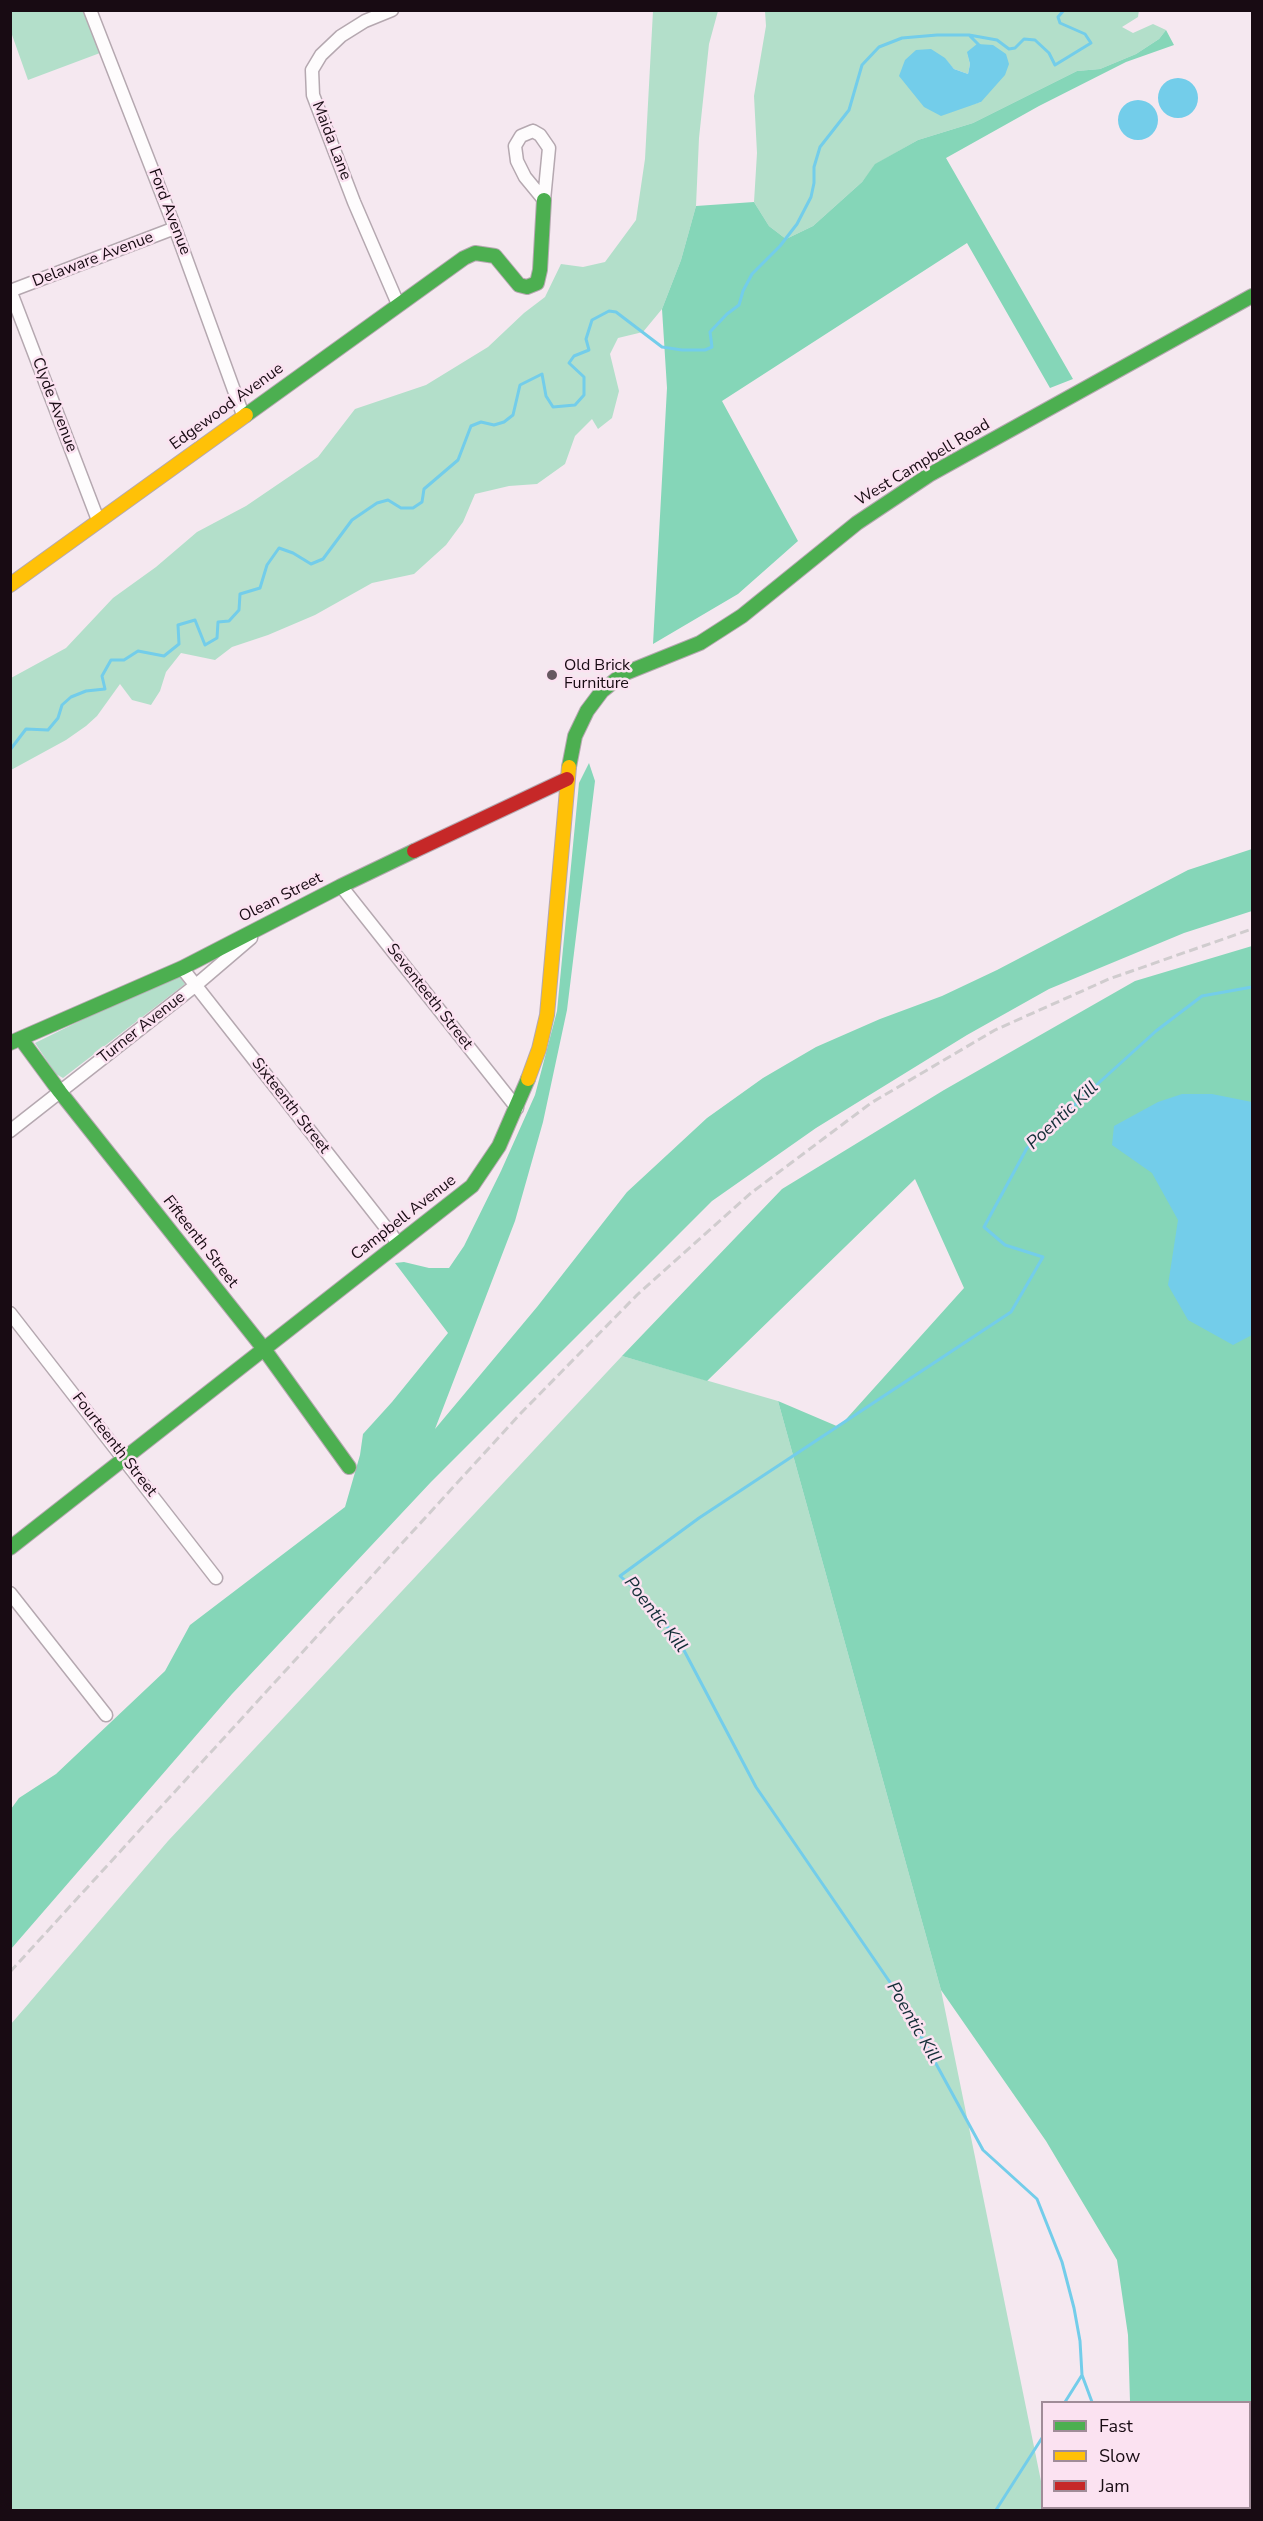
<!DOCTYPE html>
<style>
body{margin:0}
#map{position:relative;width:1263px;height:2521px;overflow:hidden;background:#f5e8f0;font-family:"Nunito Sans",sans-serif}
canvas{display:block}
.frame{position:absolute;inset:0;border:12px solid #180b13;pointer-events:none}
.legend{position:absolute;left:1041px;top:2401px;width:210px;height:108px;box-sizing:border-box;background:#fbe2f1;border:2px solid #a08c98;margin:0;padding:8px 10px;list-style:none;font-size:18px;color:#180b13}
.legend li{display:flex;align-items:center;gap:12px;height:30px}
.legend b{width:30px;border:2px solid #a08c98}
</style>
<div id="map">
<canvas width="1263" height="2521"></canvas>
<div class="frame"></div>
<ul class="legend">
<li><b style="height:8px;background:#4caf50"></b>Fast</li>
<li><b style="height:8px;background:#ffc107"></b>Slow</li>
<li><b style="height:8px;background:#c62828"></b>Jam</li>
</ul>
</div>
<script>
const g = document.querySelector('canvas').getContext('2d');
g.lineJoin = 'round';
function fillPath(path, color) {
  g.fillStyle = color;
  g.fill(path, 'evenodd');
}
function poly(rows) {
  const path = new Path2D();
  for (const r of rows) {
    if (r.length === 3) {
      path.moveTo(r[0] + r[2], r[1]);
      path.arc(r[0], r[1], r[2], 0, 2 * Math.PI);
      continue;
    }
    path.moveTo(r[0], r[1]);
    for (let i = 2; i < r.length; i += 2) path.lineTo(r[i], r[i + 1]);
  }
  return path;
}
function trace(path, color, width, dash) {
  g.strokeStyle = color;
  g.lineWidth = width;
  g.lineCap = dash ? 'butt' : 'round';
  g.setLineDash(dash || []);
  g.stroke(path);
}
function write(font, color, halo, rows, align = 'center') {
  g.font = font + ' "Nunito Sans",sans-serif';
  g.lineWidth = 5;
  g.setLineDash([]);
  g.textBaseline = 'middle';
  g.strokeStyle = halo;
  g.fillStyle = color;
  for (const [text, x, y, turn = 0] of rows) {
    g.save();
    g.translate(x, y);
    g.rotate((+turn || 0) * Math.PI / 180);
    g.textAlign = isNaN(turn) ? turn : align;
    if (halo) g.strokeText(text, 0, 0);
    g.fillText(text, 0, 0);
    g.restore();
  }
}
const green = poly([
 [1139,10,1138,17,1122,27,1133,33,1153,24,1166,30,1159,39,1136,54,1100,69,1077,71,973,123,918,140,876,164,862,182,813,226,786,239,769,226,754,202,757,153,754,96,766,26,765,11],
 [967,52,981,102,966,106,944,58,954,69,968,74,970,64],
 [11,11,85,11,100,53,28,80,11,32],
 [653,11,718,11,709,44,699,138,696,206,681,260,662,309,643,332,618,338,610,354,619,391,612,418,598,429,592,419,575,436,565,464,537,484,509,486,475,494,463,522,446,545,414,574,372,583,315,615,268,635,232,647,215,660,181,653,166,672,160,691,151,705,132,700,120,684,97,716,86,726,66,740,11,770,11,678,66,648,113,598,156,567,197,532,246,506,318,457,355,409,426,385,488,347,524,313,545,297,561,264,583,267,605,262,636,220,645,159],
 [173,975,180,977,185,984,63,1078,56,1074,35,1043],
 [622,1356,778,1401,941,1990,1042,2486,1042,2508,1047,2508,1048,2510,11,2510,11,2024,168,1841]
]);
const forest = poly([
 [1166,30,1174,45,1126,62,1039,106,946,158,1073,379,1050,388,967,243,722,401,798,541,738,594,653,644,667,388,662,309,681,260,696,206,754,202,769,226,786,239,813,226,862,182,875,164,918,140,973,123,1077,71,1100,69,1136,54,1159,39],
 [589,763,595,781,567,1010,543,1122,515,1221,435,1429,537,1307,627,1192,707,1118,763,1078,816,1047,880,1019,942,996,997,970,1188,870,1252,849,1252,911,1184,933,1049,989,967,1035,816,1128,712,1201,431,1482,232,1694,11,1949,11,1809,19,1798,56,1774,165,1671,190,1625,345,1507,360,1455,363,1434,392,1402,448,1333,395,1263,404,1262,429,1268,449,1268,464,1246,501,1171,535,1095,557,1011,579,783],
 [1252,946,1252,2510,1133,2510,1133,2508,1250,2508,1250,2402,1130,2402,1128,2335,1117,2260,1046,2141,941,1990,778,1401,839,1427,964,1288,915,1179,707,1381,622,1356,782,1189,944,1090,1135,981]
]);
const water = poly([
 [977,44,993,45,1006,54,1009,64,1005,75,981,102,941,116,924,107,899,76,905,60,916,50,931,49,945,58,954,69,968,74,970,64,967,52],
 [1178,98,20],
 [1138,120,20],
 [1182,1094,1212,1094,1252,1102,1252,1335,1233,1345,1188,1320,1168,1285,1178,1220,1152,1173,1112,1145,1114,1126,1158,1102]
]);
const stream = poly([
 [970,36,980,46],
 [10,750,26,729,48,730,58,718,62,705,71,697,86,691,105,689,102,676,111,660,124,660,138,651,164,656,179,644,178,625,195,620,205,645,217,638,218,622,229,621,239,610,240,594,260,588,267,565,279,548,293,553,311,564,323,559,352,520,377,503,388,500,401,508,413,508,422,502,424,489,458,460,471,426,481,422,494,425,504,422,513,415,520,385,542,374,546,396,553,407,575,405,584,395,584,377,569,363,574,356,589,350,586,339,592,320,609,311,616,312,662,347,682,350,705,350,712,347,710,332,727,314,739,305,743,291,752,274,780,246,797,224,811,197,814,183,814,167,820,147,849,110,862,65,879,47,902,38,937,35,969,35,997,40,1009,49,1015,48,1024,39,1035,40,1049,53,1055,65,1091,43,1085,34,1060,23,1058,17,1064,10],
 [1082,2375,1092,2402],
 [1065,2402,1082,2375,1080,2341,1074,2308,1062,2262,1037,2199,983,2150,898,1994,756,1787,678,1639,637,1591,620,1576,699,1518,1011,1312,1043,1257,1005,1245,984,1227,1027,1148,1156,1031,1202,996,1252,987],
 [1076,2508,1077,2510],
 [996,2510,1042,2438]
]);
const street = poly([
 [90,10,175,228,243,415],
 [392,10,365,21,341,36,321,55,312,70,313,95,354,202,398,304],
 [533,131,540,135,549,148,544,200,525,177,517,161,515,146,521,136,533,131],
 [10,290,98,520],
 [10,291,175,228],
 [341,886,517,1108],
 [182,968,398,1243],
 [10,1131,196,985,251,938],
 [10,1313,216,1578],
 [10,1593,106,1715]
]);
const fast = poly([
 [246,415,464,258,475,253,495,256,519,285,527,287,537,283,540,270,544,200],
 [569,767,575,736,587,711,602,691,623,674,700,643,742,616,857,523,929,475,1252,296],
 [21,1039,60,1092,264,1349,349,1467],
 [10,1043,182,968,341,886,414,851],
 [10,1548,472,1186,499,1146,528,1079]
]);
const slow = poly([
 [10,585,246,415],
 [528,1079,539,1049,547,1015,569,767]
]);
const jam = poly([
 [414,851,567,779]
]);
const rail = poly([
 [10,1972,521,1413,637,1295,751,1193,871,1103,995,1030,1109,979,1252,929]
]);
const markers = [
 [552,675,6,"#655860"]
];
const streetNames = [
 ["Maida Lane",331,141,69],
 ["Ford Avenue",169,212,69],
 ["Delaware Avenue",93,260,-21],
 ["Clyde Avenue",54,405,69],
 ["Edgewood Avenue",227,407,-36],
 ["West Campbell Road",923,463,-31],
 ["Olean Street",281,898,-27],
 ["Seventeeth Street",429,997,52],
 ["Turner Avenue",142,1028,-38],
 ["Sixteenth Street",290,1106,52],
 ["Campbell Avenue",404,1218,-38],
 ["Fifteenth Street",200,1242,52],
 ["Fourteenth Street",114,1445,52]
];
const poiNames = [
 ["Old Brick",564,666],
 ["Furniture",564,684]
];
const waterNames = [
 ["Poentic Kill",1063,1116,-43],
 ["Poentic Kill",655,1615,52],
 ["Poentic Kill",913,2023,60]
];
fillPath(green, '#b3dfca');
fillPath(forest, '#85d6b8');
fillPath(water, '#73cdea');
trace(stream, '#73cdea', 3);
trace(street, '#b5a8b0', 15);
trace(fast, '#b5a8b0', 16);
trace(slow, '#b5a8b0', 16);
trace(jam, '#b5a8b0', 16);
trace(street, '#fefcfd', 12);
trace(fast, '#4caf50', 14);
trace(slow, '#ffc107', 14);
trace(jam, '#c62828', 14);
trace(rail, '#d0ccce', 3, [9, 4.5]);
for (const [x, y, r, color] of markers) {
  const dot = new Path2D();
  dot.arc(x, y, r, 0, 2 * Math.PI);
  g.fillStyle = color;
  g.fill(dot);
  trace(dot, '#fbe2f1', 2);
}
write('16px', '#180b13', '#fbe2f1', streetNames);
write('16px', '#180b13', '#fbe2f1', poiNames, 'left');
write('italic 18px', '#132e37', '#fbe2f1', waterNames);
</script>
